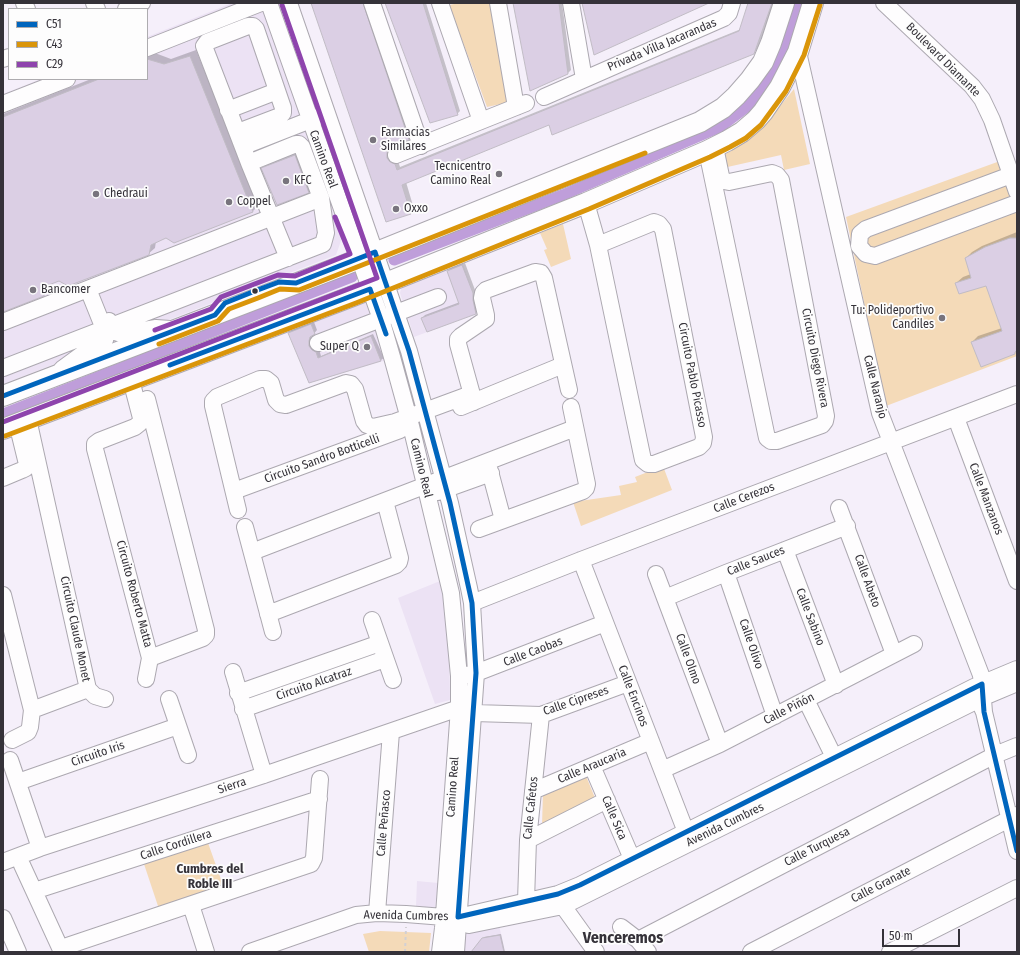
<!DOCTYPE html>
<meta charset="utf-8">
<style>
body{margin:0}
#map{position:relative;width:1020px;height:955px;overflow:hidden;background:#f5effa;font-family:"Fira Sans Condensed",sans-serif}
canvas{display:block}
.frame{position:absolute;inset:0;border:4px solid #353239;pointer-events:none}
.legend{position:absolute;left:8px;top:8px;width:140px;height:72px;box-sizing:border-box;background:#fdfdfd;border:1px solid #adacaf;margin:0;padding:5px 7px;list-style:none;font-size:12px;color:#353239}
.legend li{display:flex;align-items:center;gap:8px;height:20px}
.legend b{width:20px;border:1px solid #adacaf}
.scale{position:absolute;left:882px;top:929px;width:78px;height:18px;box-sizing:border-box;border:2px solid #353239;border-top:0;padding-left:5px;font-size:12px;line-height:14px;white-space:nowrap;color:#353239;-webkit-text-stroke:3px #fdfdfd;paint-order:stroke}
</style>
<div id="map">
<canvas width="1020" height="955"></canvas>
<div class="frame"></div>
<ul class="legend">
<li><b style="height:5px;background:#0065bd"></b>C51</li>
<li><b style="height:5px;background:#da9509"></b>C43</li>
<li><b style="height:5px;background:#8e44ad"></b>C29</li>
</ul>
<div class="scale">50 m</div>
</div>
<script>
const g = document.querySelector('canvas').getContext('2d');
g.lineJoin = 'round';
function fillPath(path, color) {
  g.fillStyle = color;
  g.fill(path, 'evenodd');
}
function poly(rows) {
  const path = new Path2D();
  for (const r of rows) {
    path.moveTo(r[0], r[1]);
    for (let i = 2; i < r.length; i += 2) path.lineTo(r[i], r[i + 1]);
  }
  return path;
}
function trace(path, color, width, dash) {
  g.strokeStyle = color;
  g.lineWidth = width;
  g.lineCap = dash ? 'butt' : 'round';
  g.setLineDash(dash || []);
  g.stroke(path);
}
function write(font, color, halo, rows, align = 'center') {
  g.font = font + ' "Fira Sans Condensed",sans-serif';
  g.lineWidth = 3.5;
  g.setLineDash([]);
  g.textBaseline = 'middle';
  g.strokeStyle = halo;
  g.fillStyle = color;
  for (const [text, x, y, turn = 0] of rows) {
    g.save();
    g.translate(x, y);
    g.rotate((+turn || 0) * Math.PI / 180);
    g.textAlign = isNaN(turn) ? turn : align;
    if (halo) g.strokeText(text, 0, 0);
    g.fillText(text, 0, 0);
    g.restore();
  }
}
const built = poly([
 [232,3,260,3,343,235,336,255,3,384,3,94,41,79,147,79,147,37],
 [462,262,473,293,478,313,414,337,400,293,401,289,406,283],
 [365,297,387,360,309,383,287,329],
 [440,581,449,637,450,700,435,704,398,598],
 [417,881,438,883,435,908,416,906],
 [499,925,505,952,464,952,466,933]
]);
const green = poly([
 [459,3,490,3,510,102,487,107,449,5],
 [794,89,810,164,784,170,781,155,723,168,720,157,731,151,763,127],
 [1000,161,1017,206,1017,356,886,406,846,217],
 [563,224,571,259,551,267,544,250,547,249,540,233],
 [663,466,672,490,581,526,573,502,621,495,619,486,637,482,635,477],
 [586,776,595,798,542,825,543,793],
 [207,840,224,888,159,909,143,861],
 [380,931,431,933,429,952,369,952,363,934]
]);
const shadow = poly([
 [312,3,367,3,412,135,408,139,391,146,390,149,390,154,398,161,400,167,741,29,749,3,774,3,764,34,757,49,754,53,549,124,406,182,414,209,411,213],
 [386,3,426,3,460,111,457,114],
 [514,3,562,3,571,70,568,73],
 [196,50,259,205,253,211,174,242,166,237,156,241,155,248,148,254,51,283,50,288,43,295,3,311,3,114,91,79,147,79,147,57,155,53,171,59],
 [301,149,315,185,308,192,263,168,269,162],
 [1017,232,1017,351,1014,353,972,342,978,336,1002,328,986,284,956,283,963,277,971,274,966,258,972,252,982,246],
 [465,263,475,290,475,297,478,310,475,313,422,318,425,315,460,302,448,271,451,268],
 [314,322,317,330,311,337,312,343,319,349,321,356,373,334,384,358,381,360,310,382,289,333,292,330],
 [501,934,505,952,476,952,476,948,484,937]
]);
const canal = poly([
 [394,260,563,195,720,127,749,105,763,89,775,70,785,46,799,3],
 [3,414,352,277]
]);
const building = poly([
 [311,3,363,3,409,140,389,148,387,153,387,158,390,162,395,164,397,170,739,31,748,3,772,3,754,54,552,135,549,125,402,185,411,214,386,222,311,3],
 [385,3,423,3,458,115,430,123,385,3],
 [513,3,559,3,568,74,530,91,513,3],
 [582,3,709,3,594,55,582,3],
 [190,56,253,212,174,243,166,238,151,245,149,255,68,286,59,281,46,286,44,296,3,312,3,117,99,79,147,79,147,59,164,64,190,56],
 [295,155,309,193,277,205,261,168,295,155],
 [1010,238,1017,238,1017,351,1015,352,1015,354,981,367,971,342,1002,331,986,286,959,294,955,283,971,278,965,258,985,247,1010,238],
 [462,265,473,293,473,300,476,314,427,332,421,318,459,304,447,271,462,265],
 [311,324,315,334,310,337,309,341,309,346,312,350,316,352,318,358,371,336,381,361,309,383,288,333,311,324],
 [500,935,504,952,471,952,482,938,500,935]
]);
const path = poly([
 [405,952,406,927]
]);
const minor = poly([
 [24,3,27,9],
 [94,3,97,9],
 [269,3,381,319,392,357,411,426,451,593,459,676,459,708,443,928,440,952],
 [289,3,409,351,450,503,469,588,472,603,476,673,456,952],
 [372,3,421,146],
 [440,3,481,121],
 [498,3,516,107],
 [571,3,584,79],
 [884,3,972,86,982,99,992,120,1017,192],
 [126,9,142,3],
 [147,48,261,3],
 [798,52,880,413,981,675,984,712],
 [3,59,9,57],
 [544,97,724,18,729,13,732,3],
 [3,104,67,79],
 [228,110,277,91],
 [238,132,280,116,283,113,283,108,256,29,253,26,248,26,207,42,204,46,249,163,288,258],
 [244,146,318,117],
 [707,151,767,438,771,441,777,441,822,425,825,421,826,416,781,180,777,175,772,173,729,182,724,181,721,176,715,147],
 [396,155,526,103],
 [1011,175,866,229,860,234,859,246,866,254,875,256,1017,203],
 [586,203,598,245,643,460,648,464,654,464,699,447,703,443,704,437,663,229,659,224,654,222,598,245],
 [109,321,115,332,121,334,156,328,170,329],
 [3,322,321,198],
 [318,343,438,297],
 [3,368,323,244,326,233,321,198,302,147,299,144,296,144,249,163],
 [62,369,88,350,105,340,106,336,104,329,88,289],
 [131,380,141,418,140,423,135,427,99,441,95,444,95,449,150,658,146,679],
 [147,399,206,630,206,635,203,638,150,658],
 [474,402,458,344,458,339,461,336,486,319,486,315,482,298,483,293,486,290,535,272,541,273,544,278,569,390],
 [461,407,563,365],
 [956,418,1017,581],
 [488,464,503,520],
 [3,478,22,470,26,468,27,464,17,423],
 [234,491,400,430],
 [438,492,491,473],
 [839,508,894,654],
 [238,510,213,406,213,401,217,397,260,379,266,379,271,383,276,400,280,404,286,405,346,383,351,384,355,389,364,421,367,425,373,427,395,422,471,394],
 [245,527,273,632],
 [479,529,583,491,586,488,587,484,571,407],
 [785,550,836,685],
 [252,552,575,428],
 [581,560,686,832],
 [726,573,775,716],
 [656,574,720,744],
 [3,595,32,710,88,689,28,419],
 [665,598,726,573,847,526],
 [472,603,581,560,1017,394],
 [268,614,396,565,399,562,400,558,385,501],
 [372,620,393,680],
 [233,672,264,775],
 [466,675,476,673,605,623],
 [88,689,95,696,105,699],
 [238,693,380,643],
 [169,699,188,755],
 [806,700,834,757],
 [980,703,984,712,1017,851],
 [243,709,385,659],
 [474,713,541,715,628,683],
 [12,740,28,732,30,727,32,710],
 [10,760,40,848],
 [592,766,636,868],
 [662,770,720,744,914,644],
 [18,782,178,726],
 [533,791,651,741],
 [528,840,607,800],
 [3,862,40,848,264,775,459,708],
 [22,865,62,952],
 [34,891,319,799],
 [526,901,528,840,541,715],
 [191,905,206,952],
 [563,906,596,952],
 [377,913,391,732],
 [3,918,18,952],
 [469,925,563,906,984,697,1017,683],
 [621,927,638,940,648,952],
 [638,940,995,755,1017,746],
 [61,948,311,864,314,858,320,779],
 [250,952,356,915,377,913,406,914,444,917,458,917,558,894,580,885,974,687,1017,669],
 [751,952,1017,815],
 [890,952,1017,888]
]);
const major = poly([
 [3,396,342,266,700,122,723,108,736,96,750,80,763,62,771,43,784,3],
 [3,429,353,296,586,203,707,151,727,141,742,132,756,120,763,112,780,87,798,52,813,3]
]);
const bus1 = poly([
 [170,365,370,289,386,334],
 [3,396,215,315,225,303,255,291,279,282,296,283,375,252,409,351,450,503,472,603,476,673,458,917,558,894,580,885,982,684,984,712,1017,851]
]);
const bus2 = poly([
 [159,344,218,321,229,309,258,298,280,289,299,290,645,153],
 [5,436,356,303,589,209,710,157,730,147,746,138,761,125,786,91,804,55,820,5]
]);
const bus3 = poly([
 [155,330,211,309,221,297,252,285,278,275,295,276,350,254,335,217],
 [3,422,377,278,282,5]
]);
const markers = [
 [373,140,4,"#78747d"],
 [499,174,4,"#78747d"],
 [286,181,4,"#78747d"],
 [96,194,4,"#78747d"],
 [229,202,4,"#78747d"],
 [396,209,4,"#78747d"],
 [33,290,4,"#78747d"],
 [255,291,3.5,"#353239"],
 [942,318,4,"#78747d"],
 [367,347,4,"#78747d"]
];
const streetNames = [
 ["Privada Villa Jacarandas",662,45,-23],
 ["Boulevard Diamante",943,60,45],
 ["Camino Real",323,159,70],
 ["Circuito Diego Rivera",815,358,79],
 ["Circuito Pablo Picasso",692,375,79],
 ["Calle Naranjo",875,387,76],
 ["Circuito Sandro Botticelli",322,459,-20],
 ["Camino Real",421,468,76],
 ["Calle Cerezos",744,498,-21],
 ["Calle Manzanos",986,499,69],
 ["Calle Sauces",756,561,-22],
 ["Calle Abeto",867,581,70],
 ["Circuito Roberto Matta",134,594,75],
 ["Calle Sabino",810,617,69],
 ["Circuito Claude Monet",75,629,78],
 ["Calle Olivo",751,644,71],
 ["Calle Caobas",533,652,-21],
 ["Calle Olmo",688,659,70],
 ["Circuito Alcatraz",314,684,-19],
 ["Calle Encinos",633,696,69],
 ["Calle Cipreses",576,701,-19],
 ["Calle Piñón",789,709,-27],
 ["Circuito Iris",98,754,-19],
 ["Calle Araucaria",592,766,-23],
 ["Sierra",232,786,-18],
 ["Camino Real",453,787,-86],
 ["Calle Cafetos",531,808,-84],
 ["Calle Sica",614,818,67],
 ["Calle Peñasco",384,823,-85],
 ["Avenida Cumbres",725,825,-26],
 ["Calle Cordillera",176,845,-18],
 ["Calle Turquesa",817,847,-27],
 ["Calle Granate",881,885,-27],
 ["Avenida Cumbres",406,916,1]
];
const poiNames = [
 ["Farmacias",381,133],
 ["Similares",381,147],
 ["Tecnicentro",491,167,"right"],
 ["Camino Real",491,181,"right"],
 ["KFC",294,181],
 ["Chedraui",104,194],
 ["Coppel",237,202],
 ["Oxxo",404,209],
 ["Bancomer",41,290],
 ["Tu: Polideportivo",934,311,"right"],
 ["Candiles",934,325,"right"],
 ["Super Q",359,347,"right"]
];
const neighbourhoodNames = [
 ["Cumbres del",210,869],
 ["Roble III",210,884]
];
const districtNames = [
 ["Venceremos",623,939]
];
fillPath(built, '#ece2f4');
fillPath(green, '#f4dab8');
fillPath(shadow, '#0003');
trace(canal, '#bf9eda', 11);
fillPath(building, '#dbcfe4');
trace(building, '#c1bcc5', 1);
trace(minor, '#aca8b0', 18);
trace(major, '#aca8b0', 22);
trace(path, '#d2d0d4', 2, [3, 3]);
trace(minor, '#fefdfe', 16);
trace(major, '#fefdfe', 20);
trace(bus1, '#0065bd', 5);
trace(bus2, '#da9509', 5);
trace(bus3, '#8e44ad', 5);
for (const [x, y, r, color] of markers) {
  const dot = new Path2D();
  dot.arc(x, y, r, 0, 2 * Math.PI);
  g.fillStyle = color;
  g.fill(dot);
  trace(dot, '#fdfdfd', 1.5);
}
write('12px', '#353239', '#fdfdfd', streetNames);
write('12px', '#353239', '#fdfdfd', poiNames, 'left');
write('bold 13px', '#353239', '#fdfdfd', neighbourhoodNames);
write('bold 16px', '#353239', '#fdfdfd', districtNames);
</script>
